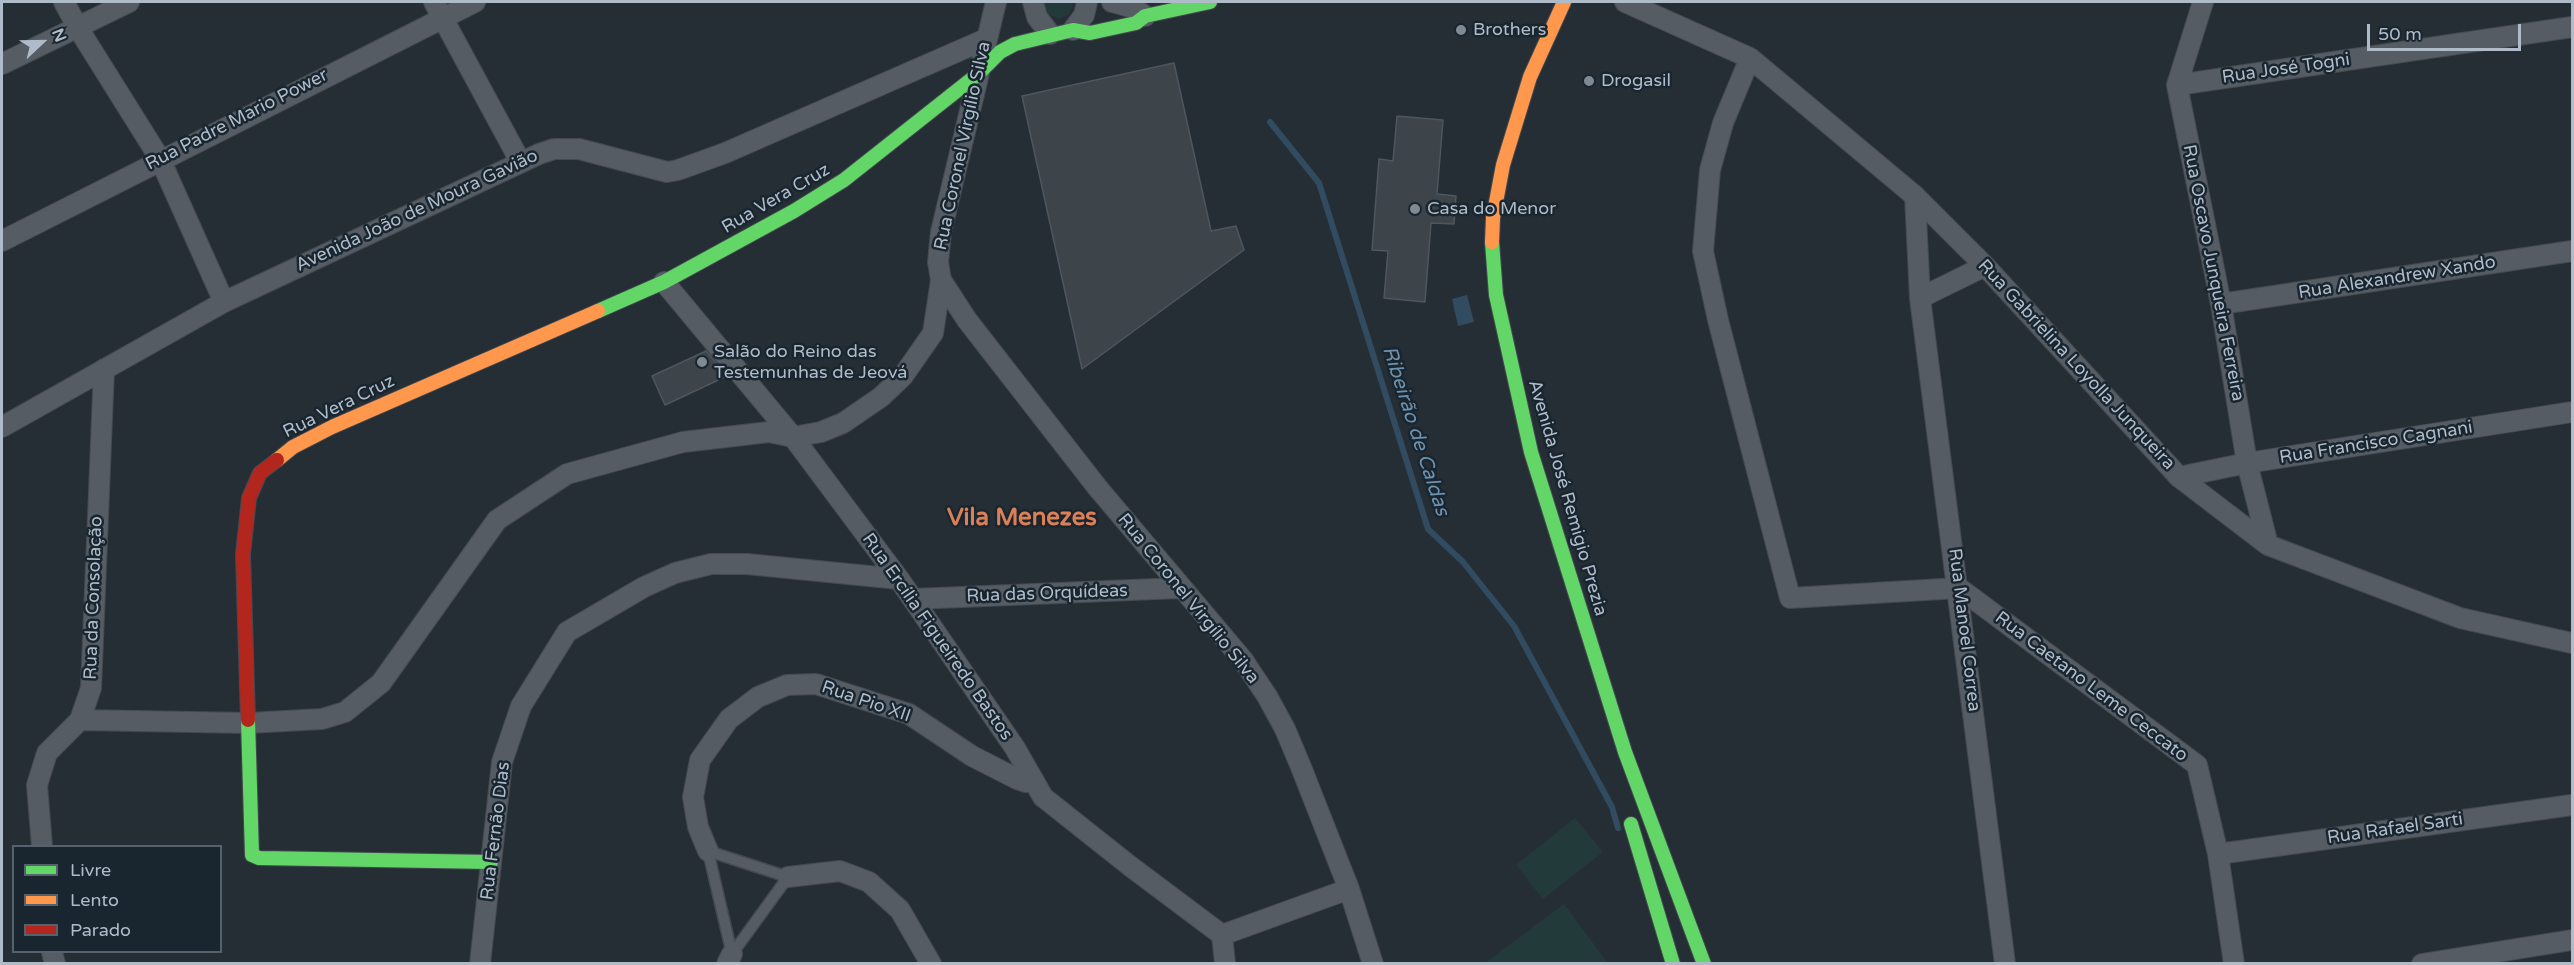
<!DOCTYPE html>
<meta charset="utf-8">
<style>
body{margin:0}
#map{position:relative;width:2574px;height:965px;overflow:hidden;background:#262e35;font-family:"Varela Round",sans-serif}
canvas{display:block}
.frame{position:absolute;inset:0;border:3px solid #afbbc8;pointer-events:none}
.legend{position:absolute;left:12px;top:845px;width:210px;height:108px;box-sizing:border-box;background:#192630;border:2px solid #55626d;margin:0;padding:8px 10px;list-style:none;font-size:18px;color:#afbbc8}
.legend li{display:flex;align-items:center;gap:12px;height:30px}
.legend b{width:30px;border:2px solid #55626d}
.north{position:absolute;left:12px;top:12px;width:60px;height:60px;-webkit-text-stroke:4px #192630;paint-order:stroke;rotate:68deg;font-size:16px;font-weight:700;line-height:24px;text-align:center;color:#afbbc8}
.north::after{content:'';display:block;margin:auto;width:21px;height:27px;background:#afbbc8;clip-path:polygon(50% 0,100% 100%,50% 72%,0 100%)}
.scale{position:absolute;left:2367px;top:24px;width:154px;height:27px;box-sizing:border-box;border:3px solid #afbbc8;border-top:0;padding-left:8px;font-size:18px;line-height:21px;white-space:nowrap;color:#afbbc8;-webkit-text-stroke:4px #192630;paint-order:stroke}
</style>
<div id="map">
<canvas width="2574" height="965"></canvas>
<div class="frame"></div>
<ul class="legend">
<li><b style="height:8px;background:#63d668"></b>Livre</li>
<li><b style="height:8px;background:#ff974d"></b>Lento</li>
<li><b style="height:8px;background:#b3261e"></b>Parado</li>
</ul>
<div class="north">N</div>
<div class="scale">50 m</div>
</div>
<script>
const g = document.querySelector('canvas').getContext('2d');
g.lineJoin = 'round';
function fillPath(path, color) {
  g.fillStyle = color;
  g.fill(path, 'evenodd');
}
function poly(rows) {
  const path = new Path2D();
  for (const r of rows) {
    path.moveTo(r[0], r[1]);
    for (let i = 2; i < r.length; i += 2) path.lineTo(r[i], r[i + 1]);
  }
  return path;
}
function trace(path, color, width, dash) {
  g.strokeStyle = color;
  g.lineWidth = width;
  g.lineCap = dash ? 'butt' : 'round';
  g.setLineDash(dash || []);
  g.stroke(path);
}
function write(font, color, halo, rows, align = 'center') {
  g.font = font + ' "Varela Round",sans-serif';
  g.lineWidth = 5;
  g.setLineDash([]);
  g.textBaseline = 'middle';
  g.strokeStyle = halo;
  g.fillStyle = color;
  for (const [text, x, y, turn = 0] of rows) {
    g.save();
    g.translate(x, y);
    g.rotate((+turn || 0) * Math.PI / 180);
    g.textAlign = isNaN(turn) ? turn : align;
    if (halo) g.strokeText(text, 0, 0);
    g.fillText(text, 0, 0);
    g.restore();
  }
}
const green = poly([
 [1042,2,1073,2,1073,4,1069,14,1059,19,1045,12],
 [1575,818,1603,852,1543,899,1516,865],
 [1564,904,1607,962,1485,963]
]);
const water = poly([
 [1467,295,1474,322,1458,326,1452,299]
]);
const stream = poly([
 [1270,122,1319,183,1428,529,1463,562,1514,626,1612,807,1618,828]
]);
const building = poly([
 [1174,63,1211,231,1236,226,1244,250,1082,369,1022,96,1174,63],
 [1397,116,1443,120,1437,194,1456,196,1454,224,1431,223,1425,302,1384,298,1388,251,1372,250,1379,159,1393,161,1397,116],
 [706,351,727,376,665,405,652,376,706,351]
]);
const lane = poly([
 [708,851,788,877,732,954,708,851]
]);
const street = poly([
 [64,2,78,28,160,159,224,302],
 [434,2,520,161],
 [996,2,941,232,938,262,941,280,967,320,1097,487,1243,660,1267,696,1285,729,1301,767,1349,889,1373,964],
 [1033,2,1037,17,1050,34],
 [1112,2,1134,8,1145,16],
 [1625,2,1750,58,1915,196,1985,266,2179,477,2268,545,2460,618,2572,643],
 [2203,2,2177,85,2221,304,2247,463,2268,545],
 [1073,30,1084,15,1087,2],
 [1750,58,1723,123,1710,170,1703,251,1718,320,1790,598,1959,588,2197,765,2218,854,2234,964],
 [2,64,129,2],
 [2177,85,2572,27],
 [1915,196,1920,298,2005,964],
 [2,241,475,2],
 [664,282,793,437,899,579,1015,748,1043,797,1130,866,1222,935,1225,964],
 [1920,298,1985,266],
 [2221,304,2572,251],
 [2,427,224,302,539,154,554,149,579,149,667,172,678,170,725,153,986,39],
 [2179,477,2247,463,2572,412],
 [913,599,1180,588],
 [80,720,248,723,322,719,345,712,381,683,497,520,567,474,683,442,769,432,793,437,821,432,843,423,881,397,903,376,933,333,941,280],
 [42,846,37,785,47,753,80,720,91,688,104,369],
 [708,851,698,827,693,797,700,760,729,719,758,697,787,685,816,684,909,714,972,756,1017,779,1026,782,1032,780],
 [2218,854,2572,805],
 [788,877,840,871,869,882,900,910,931,964],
 [1222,935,1349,889],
 [52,952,55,964],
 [480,964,502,762,521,706,567,632,644,587,675,573,711,564,747,564,899,579],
 [727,964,732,954],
 [2422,964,2572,940]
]);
const fast = poly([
 [1492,242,1496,295,1531,452,1625,752,1704,964],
 [598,311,664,282,794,211,844,180,978,74,1000,52,1015,44,1073,30,1090,33,1136,23,1145,16,1210,2],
 [248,720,252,855,259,858,491,862],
 [1631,824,1673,964]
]);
const slow = poly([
 [1492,242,1493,218,1503,165,1530,77,1564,2],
 [277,460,293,447,332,427,598,311]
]);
const jam = poly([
 [248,720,243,554,249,498,260,473,277,460]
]);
const markers = [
 [1461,30,6,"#7f8a95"],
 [1589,81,6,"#7f8a95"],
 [1415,209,6,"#7f8a95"],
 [702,362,6,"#7f8a95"]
];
const poiNames = [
 ["Brothers",1473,30],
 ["Drogasil",1601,81],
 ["Casa do Menor",1427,209],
 ["Salão do Reino das",714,352],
 ["Testemunhas de Jeová",714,373]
];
const streetNames = [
 ["Rua José Togni",2286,69,-8],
 ["Rua Padre Mario Power",237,120,-27],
 ["Rua Coronel Virgílio Silva",963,146,-78],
 ["Rua Vera Cruz",776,199,-30],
 ["Avenida João de Moura Gavião",417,211,-25],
 ["Rua Oscavo Junqueira Ferreira",2213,273,79],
 ["Rua Alexandrew Xando",2397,278,-9],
 ["Rua Gabrielina Loyolla Junqueira",2076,365,47],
 ["Rua Vera Cruz",339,407,-26],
 ["Rua Francisco Cagnani",2376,443,-9],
 ["Avenida José Remigio Prezia",1567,498,74],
 ["Rua das Orquídeas",1047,594,-2],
 ["Rua da Consolação",94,598,-88],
 ["Rua Coronel Virgílio Silva",1188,599,51],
 ["Rua Manoel Correa",1964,630,83],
 ["Rua Ercília Figueiredo Bastos",937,637,55],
 ["Rua Caetano Leme Ceccato",2091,687,37],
 ["Rua Pio XII",866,702,19],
 ["Rua Rafael Sarti",2395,829,-8],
 ["Rua Fernão Dias",496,831,-83]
];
const waterNames = [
 ["Ribeirão de Caldas",1415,431,72]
];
const districtNames = [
 ["Vila Menezes",1022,519]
];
fillPath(green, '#233a3b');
fillPath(water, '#314b60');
trace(stream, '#314b60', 6);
fillPath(building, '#3d444a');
trace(building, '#4e565e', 1.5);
trace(lane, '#444a50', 13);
trace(street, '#444a50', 22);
trace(fast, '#444a50', 16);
trace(slow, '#444a50', 16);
trace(jam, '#444a50', 16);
trace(lane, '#565c64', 10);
trace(street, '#565c64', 20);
trace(fast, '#63d668', 14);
trace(slow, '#ff974d', 14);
trace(jam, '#b3261e', 14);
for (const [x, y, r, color] of markers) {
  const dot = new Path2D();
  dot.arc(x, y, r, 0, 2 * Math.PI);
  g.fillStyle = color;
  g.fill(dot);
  trace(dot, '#192630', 2);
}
write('18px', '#afbbc8', '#192630', poiNames, 'left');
write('18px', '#afbbc8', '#192630', streetNames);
write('italic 20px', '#6d91ad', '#192630', waterNames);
write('bold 24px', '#db7f56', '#192630', districtNames);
</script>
